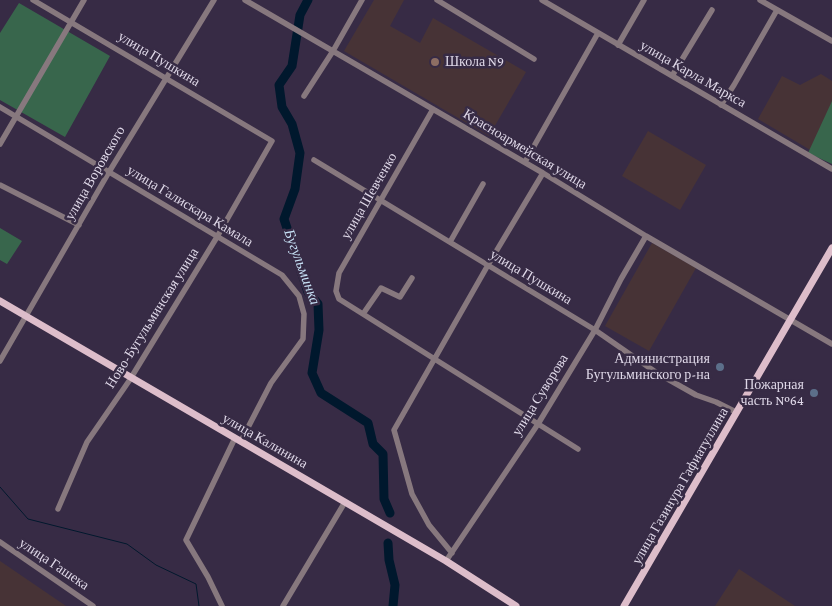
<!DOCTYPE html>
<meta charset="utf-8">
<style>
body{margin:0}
canvas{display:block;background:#372b45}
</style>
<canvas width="832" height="606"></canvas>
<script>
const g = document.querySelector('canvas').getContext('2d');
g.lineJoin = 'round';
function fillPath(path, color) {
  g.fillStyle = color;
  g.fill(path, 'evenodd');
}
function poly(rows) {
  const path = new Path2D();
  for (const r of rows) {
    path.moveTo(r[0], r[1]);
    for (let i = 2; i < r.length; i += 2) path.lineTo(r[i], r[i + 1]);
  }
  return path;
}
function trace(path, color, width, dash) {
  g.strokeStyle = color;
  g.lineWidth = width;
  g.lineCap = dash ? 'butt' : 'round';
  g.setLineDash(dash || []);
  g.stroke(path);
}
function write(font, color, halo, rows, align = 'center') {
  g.font = font + ' "Crimson Pro",serif';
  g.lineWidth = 5;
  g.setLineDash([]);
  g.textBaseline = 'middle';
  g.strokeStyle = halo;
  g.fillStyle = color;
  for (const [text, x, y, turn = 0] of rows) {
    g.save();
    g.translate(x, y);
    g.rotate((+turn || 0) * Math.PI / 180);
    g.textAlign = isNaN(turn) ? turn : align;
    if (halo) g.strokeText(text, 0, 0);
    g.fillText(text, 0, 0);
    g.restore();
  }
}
const education = poly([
 [374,0,404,0,390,26,420,43,433,18,526,72,489,136,344,51],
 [821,74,832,81,832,115,812,151,758,119,782,76,800,85],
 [648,131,706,165,680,210,622,176],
 [652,243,696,268,649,351,605,326],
 [0,561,66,606,0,606],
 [739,569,795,606,715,606]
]);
const green = poly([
 [19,3,110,56,65,137,0,100,0,33],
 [832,101,832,164,808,153],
 [0,228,22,241,7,264,0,260]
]);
const stream = poly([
 [0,487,28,519,127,544,156,565,196,584,199,606]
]);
const river = poly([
 [308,0,300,15,292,66,279,85,282,107,292,124,300,153,295,189,284,219,308,292,318,304,319,330,312,373,321,393,368,423,373,444,383,454,384,499,390,513],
 [388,543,389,560,395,585,393,606]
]);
const minor = poly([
 [33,0,272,141,217,237,129,381,87,442,58,509],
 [245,0,543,173,646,236,832,344],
 [437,0,534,59],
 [542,0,832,169],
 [760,0,832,41],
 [618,45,644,0],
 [672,76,712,10],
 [304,96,333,51,362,0],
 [721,105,734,85,777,10],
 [0,107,282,275,299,296,304,314,303,339,271,383,241,441],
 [433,109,339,273,336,291,339,299,578,449],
 [0,144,84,0],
 [314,160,595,330,657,373,696,395,716,402,736,412],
 [525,162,598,33],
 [0,185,79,225],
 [450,242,483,184],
 [363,314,381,288,400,297,412,278],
 [0,361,109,172,214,0],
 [0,542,93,606],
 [452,553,429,525,412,494,394,430,488,265,543,173],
 [446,561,538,424,595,330,621,279,646,236],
 [222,606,208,577,186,540,235,438],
 [283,606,345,502]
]);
const major = poly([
 [0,301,446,561,516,606],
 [624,606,832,248]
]);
const markers = [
 [435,62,5,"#8d6e63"],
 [720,367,5,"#5c6f8a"],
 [814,393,5,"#5c6f8a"]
];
const streetNames = [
 ["улица Пушкина",159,59,31],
 ["улица Карла Маркса",693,74,30],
 ["Красноармейская улица",525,149,31],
 ["улица Воровского",95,173,-60],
 ["улица Шевченко",369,196,-60],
 ["улица Галискара Камала",190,206,31],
 ["улица Пушкина",531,277,31],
 ["Ново-Бугульминская улица",152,318,-58],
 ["улица Суворова",540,395,-58],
 ["улица Калинина",265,441,30],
 ["улица Газинура Гафиатуллина",680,486,-60],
 ["улица Гашека",54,564,34]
];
const poiNames = [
 ["Школа N9",445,62,"left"],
 ["Администрация",710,359],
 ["Бугульминского р-на",710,375],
 ["Пожарная",804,385],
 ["часть №64",804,401]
];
const waterNames = [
 ["Бугульминка",302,267,70]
];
fillPath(education, '#473336');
fillPath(green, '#38664c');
trace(stream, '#00182d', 1);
trace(river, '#00182d', 9);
trace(minor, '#87787e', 5.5);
trace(major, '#ddbdca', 7);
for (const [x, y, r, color] of markers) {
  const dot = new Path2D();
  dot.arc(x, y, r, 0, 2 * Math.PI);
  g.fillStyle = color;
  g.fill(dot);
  trace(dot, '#372b45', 2);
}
write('14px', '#dfd8e8', '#372b45', streetNames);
write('14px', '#dfd8e8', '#372b45', poiNames, 'right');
write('italic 15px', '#c6dff4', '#372b45', waterNames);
</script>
